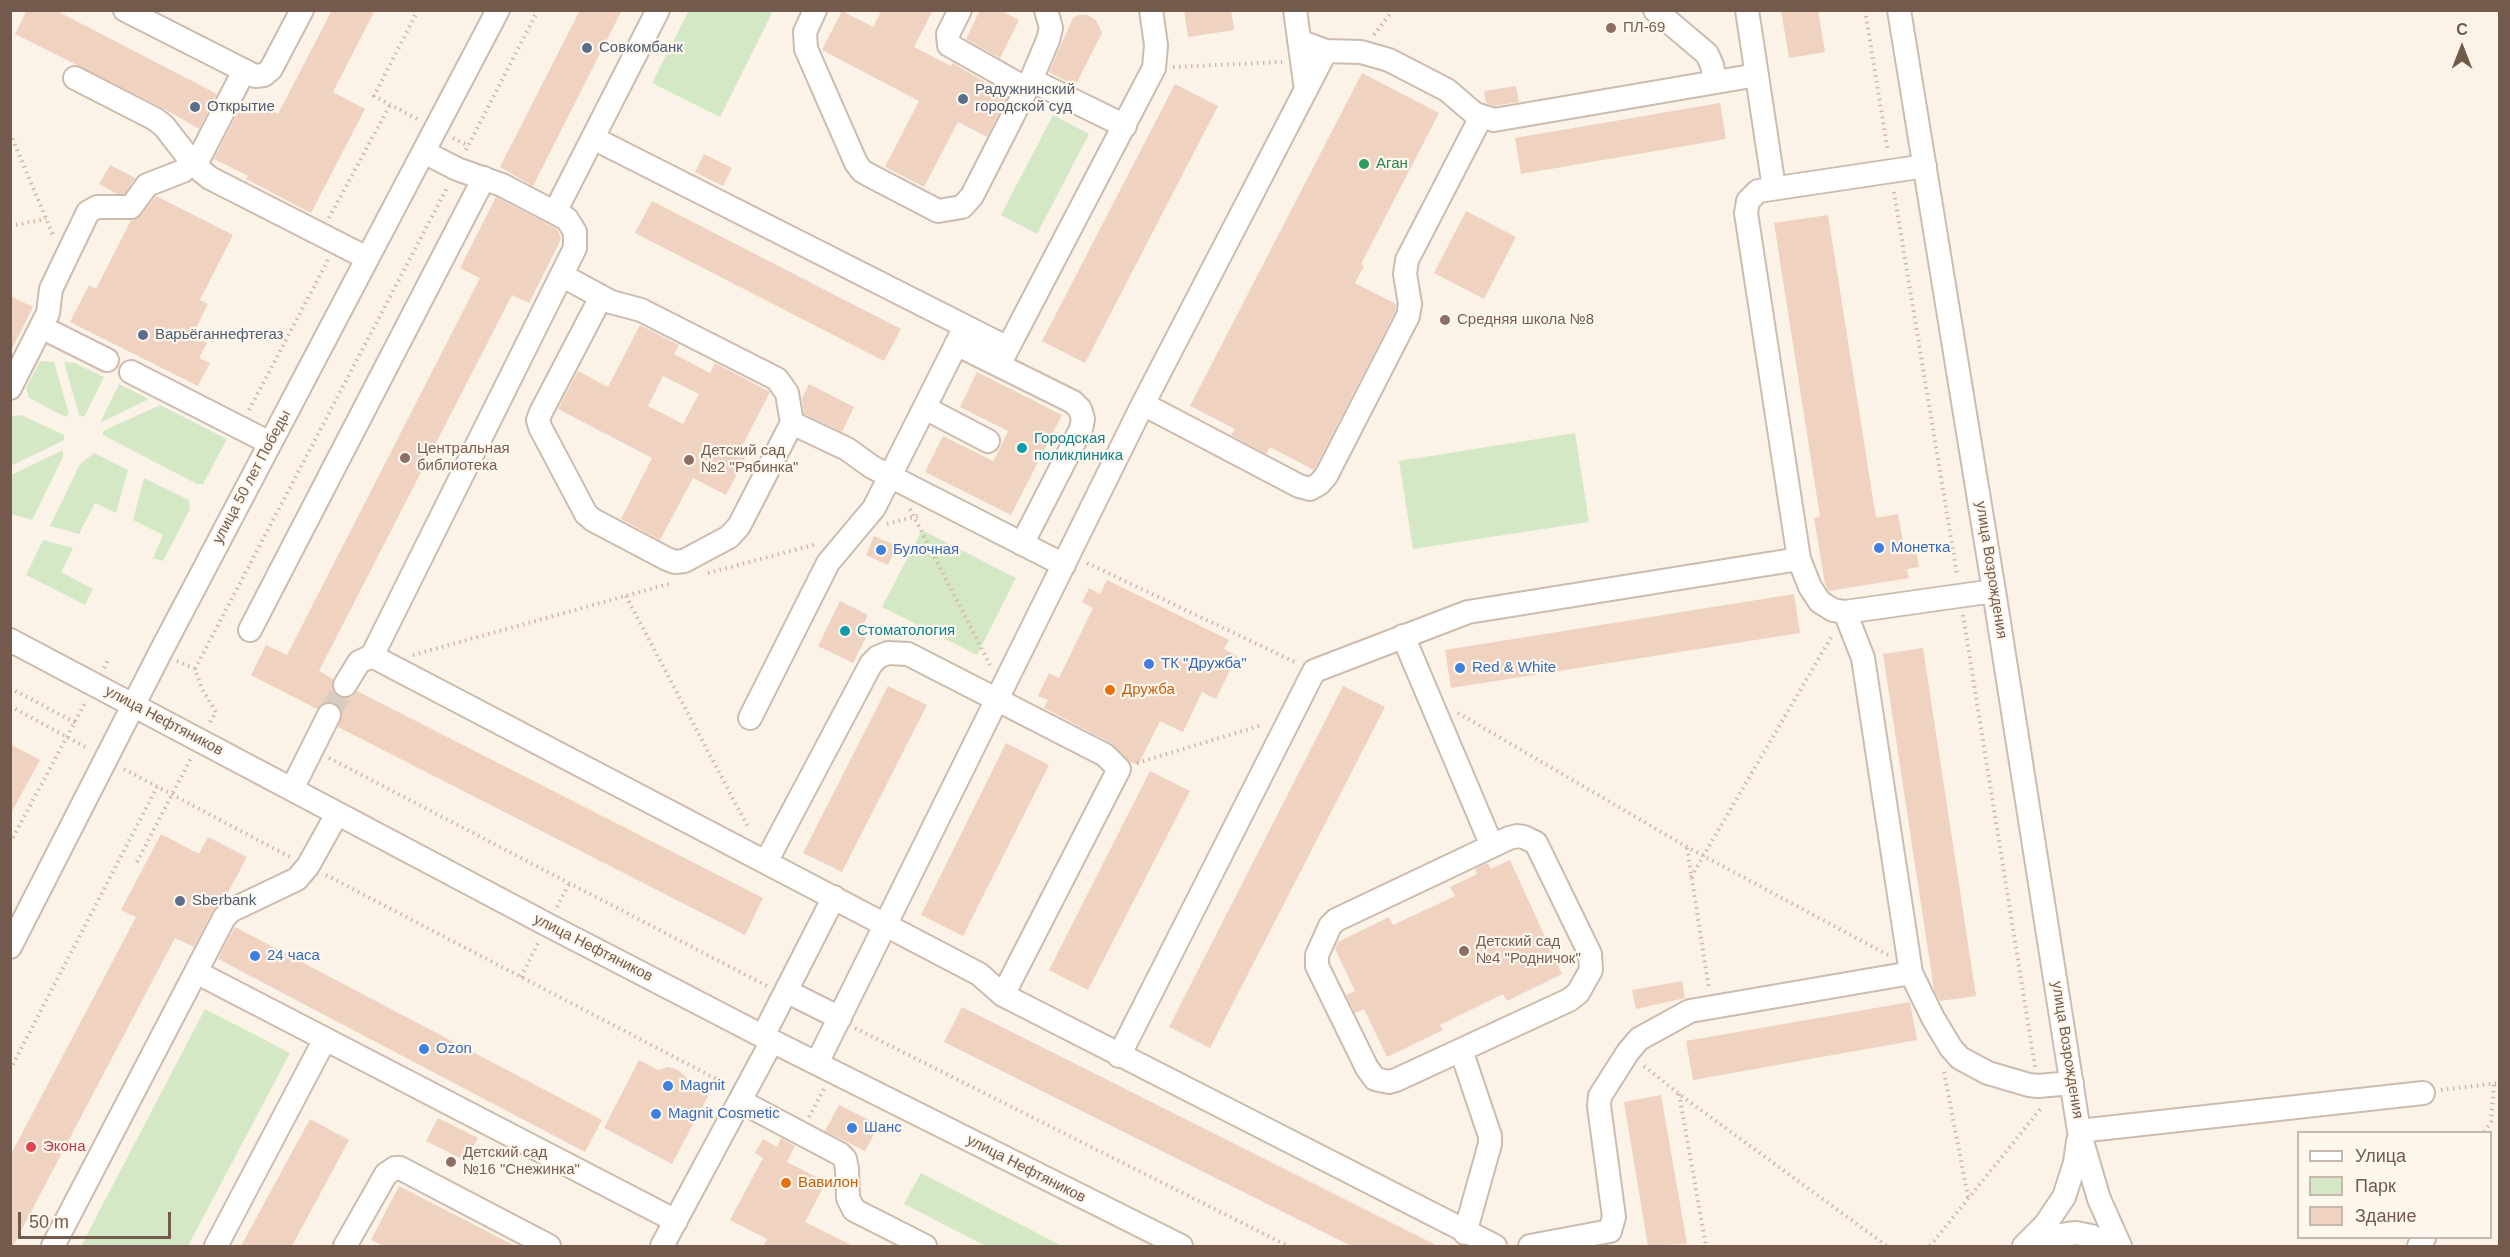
<!DOCTYPE html>
<meta charset="utf-8">
<style>
body{margin:0}
#map{position:relative;width:2510px;height:1257px;overflow:hidden;background:#fbf3e7;font-family:Helvetica,sans-serif}
canvas{display:block}
.frame{position:absolute;inset:0;border:12px solid #745a4d;pointer-events:none}
.legend{position:absolute;left:2297px;top:1131px;width:195px;height:108px;box-sizing:border-box;background:#fef7ed;border:2px solid #c7b8ad;margin:0;padding:8px 10px;list-style:none;font-size:18px;color:#745a4d}
.legend li{display:flex;align-items:center;gap:12px;height:30px}
.legend b{width:30px;border:2px solid #c7b8ad}
.north{position:absolute;left:2432px;top:18px;width:60px;height:60px;-webkit-text-stroke:4px #fef7ed;paint-order:stroke;rotate:0deg;font-size:16px;font-weight:700;line-height:24px;text-align:center;color:#745a4d}
.north::after{content:'';display:block;margin:auto;width:21px;height:27px;background:#745a4d;clip-path:polygon(50% 0,100% 100%,50% 72%,0 100%)}
.scale{position:absolute;left:18px;top:1212px;width:153px;height:27px;box-sizing:border-box;border:3px solid #745a4d;border-top:0;padding-left:8px;font-size:18px;line-height:21px;white-space:nowrap;color:#745a4d;-webkit-text-stroke:4px #fef7ed;paint-order:stroke}
</style>
<div id="map">
<canvas width="2510" height="1257"></canvas>
<div class="frame"></div>
<ul class="legend">
<li><b style="height:8px;background:#fff"></b>Улица</li>
<li><b style="height:16px;background:#d5e8c6"></b>Парк</li>
<li><b style="height:16px;background:#efd2c0"></b>Здание</li>
</ul>
<div class="north">С</div>
<div class="scale">50 m</div>
</div>
<script>
const g = document.querySelector('canvas').getContext('2d');
g.lineJoin = 'round';
function fillPath(path, color) {
  g.fillStyle = color;
  g.fill(path, 'evenodd');
}
function poly(rows) {
  const path = new Path2D();
  for (const r of rows) {
    path.moveTo(r[0], r[1]);
    for (let i = 2; i < r.length; i += 2) path.lineTo(r[i], r[i + 1]);
  }
  return path;
}
function trace(path, color, width, dash) {
  g.strokeStyle = color;
  g.lineWidth = width;
  g.lineCap = dash ? 'butt' : 'round';
  g.setLineDash(dash || []);
  g.stroke(path);
}
function write(font, color, halo, rows, align = 'center') {
  g.font = font + ' Helvetica,sans-serif';
  g.lineWidth = 4.5;
  g.setLineDash([]);
  g.textBaseline = 'middle';
  g.strokeStyle = halo;
  g.fillStyle = color;
  for (const [text, x, y, turn = 0] of rows) {
    g.save();
    g.translate(x, y);
    g.rotate((+turn || 0) * Math.PI / 180);
    g.textAlign = isNaN(turn) ? turn : align;
    if (halo) g.strokeText(text, 0, 0);
    g.fillText(text, 0, 0);
    g.restore();
  }
}
const green = poly([
 [689,10,773,11,720,117,652,83],
 [1053,115,1089,134,1037,234,1001,215],
 [40,361,54,362,69,414,66,417,29,398,26,388],
 [64,362,75,363,104,377,84,417,79,415],
 [119,384,149,399,100,423],
 [160,405,227,439,203,484,197,484,103,435,103,431],
 [21,415,64,435,64,440,11,466,11,419,12,416],
 [1575,433,1589,522,1413,549,1399,461],
 [63,450,63,457,32,520,11,514,11,475],
 [94,453,128,470,116,513,95,503,79,534,50,526,80,464],
 [144,478,189,500,190,509,163,561,153,558,163,535,133,520],
 [922,530,1016,578,977,655,882,607],
 [43,540,73,548,61,572,93,589,85,605,26,575],
 [205,1009,290,1053,188,1246,81,1246],
 [921,1173,1062,1246,986,1246,904,1204]
]);
const building = poly([
 [27,10,55,10,217,94,199,129,161,107,15,34],
 [332,10,375,10,333,92,365,109,311,213,246,179,248,176,214,159,244,101,264,112,266,108,278,114],
 [580,10,622,10,533,186,500,167],
 [882,10,933,10,914,47,951,66,953,63,1008,96,987,137,958,122,924,187,885,167,919,101,822,50,842,11,873,27],
 [980,10,1000,10,1019,20,1000,58,966,39],
 [1184,10,1231,10,1234,30,1188,37],
 [1781,10,1818,10,1825,52,1789,58],
 [1079,15,1087,15,1096,20,1102,33,1075,86,1049,72,1073,18],
 [1362,73,1439,113,1361,264,1364,266,1355,283,1396,304,1395,312,1314,470,1270,447,1266,454,1231,435,1235,429,1190,406],
 [1175,84,1218,106,1085,363,1042,341],
 [1516,86,1519,102,1494,106,1486,103,1484,91],
 [1720,103,1726,139,1521,174,1515,138],
 [704,154,732,168,723,186,695,172],
 [110,165,135,178,124,194,117,194,99,184],
 [156,196,233,235,200,300,208,304,192,336,207,343,199,358,210,363,198,386,70,322,89,285,96,289,131,220,142,215],
 [496,197,557,229,561,239,529,303,512,295,319,671,333,679,333,691,339,697,351,697,357,691,763,898,745,935,338,727,342,714,336,703,328,702,317,709,251,675,266,645,287,655,480,278,460,268],
 [652,201,901,329,884,361,635,233],
 [1466,211,1516,237,1484,299,1434,273],
 [1828,215,1876,518,1898,514,1905,552,1916,550,1919,567,1907,569,1909,578,1829,591,1825,584,1814,518,1820,517,1774,223],
 [10,296,33,307,10,353],
 [640,325,679,345,674,354,710,373,715,363,770,392,739,452,746,456,726,495,693,478,660,540,621,519,652,458,558,409,578,371,608,387],
 [663,376,699,394,683,424,648,406],
 [977,372,1062,415,1011,515,925,472,943,436,993,461,1000,448,1008,431,960,407],
 [809,384,854,407,842,432,804,414,802,398],
 [874,536,897,546,888,565,866,555],
 [1107,580,1229,640,1224,649,1237,656,1216,699,1202,692,1183,732,1160,721,1138,765,1129,761,1111,743,1044,708,1048,700,1038,696,1049,673,1059,678,1093,608,1082,602,1089,588,1100,594],
 [1794,594,1800,633,1451,688,1445,650],
 [840,601,868,615,861,629,868,633,853,663,818,646],
 [1923,648,1976,996,1940,1001,1934,990,1883,654],
 [888,686,927,705,842,872,803,853],
 [1343,686,1385,707,1210,1048,1169,1027],
 [1006,743,1049,765,963,936,921,915],
 [10,744,40,760,10,815],
 [1150,771,1190,791,1088,990,1049,970],
 [161,834,199,854,208,837,247,857,225,898,212,912,194,947,175,938,13,1246,10,1246,10,1156,136,917,121,910],
 [1510,860,1562,974,1507,1001,1503,994,1440,1025,1443,1030,1387,1057,1364,1009,1355,1013,1346,995,1355,991,1335,949,1338,942,1389,917,1393,925,1455,896,1450,887,1477,874,1475,869,1488,863,1491,869],
 [235,927,602,1120,585,1152,218,959],
 [1682,981,1685,998,1636,1009,1632,990],
 [1910,1002,1917,1040,1693,1080,1686,1041],
 [962,1007,1438,1246,1351,1246,944,1042],
 [639,1060,658,1070,669,1067,678,1070,686,1077,690,1086,708,1096,672,1164,604,1128],
 [1661,1095,1687,1244,1648,1246,1624,1102],
 [839,1105,879,1125,865,1151,825,1131],
 [438,1118,478,1138,466,1161,426,1141],
 [310,1119,349,1140,292,1246,241,1246],
 [781,1138,795,1146,787,1162,826,1182,805,1222,853,1246,763,1246,767,1239,730,1220,763,1158,755,1153,763,1139,777,1147],
 [399,1186,515,1246,383,1246,371,1240]
]);
const minorTunnel = poly([
 [329,715,345,685]
]);
const path = poly([
 [1865,10,1888,152],
 [1374,35,1393,10],
 [1173,67,1282,62],
 [417,119,374,96,418,10],
 [10,133,53,235],
 [453,138,469,146],
 [466,150,538,10],
 [1894,192,1957,575],
 [329,218,390,105],
 [10,226,46,219],
 [249,410,328,260],
 [910,509,990,665],
 [887,524,921,515],
 [1087,563,1297,663],
 [708,573,817,544],
 [626,596,749,829],
 [1963,615,2035,1067],
 [413,655,672,583],
 [177,661,195,669,202,689,216,712,210,722],
 [104,668,109,658],
 [195,669,448,186],
 [10,688,76,723],
 [10,706,89,749],
 [1458,713,1687,847,1888,955],
 [329,758,767,986],
 [1137,763,1262,725],
 [124,769,290,857],
 [10,843,86,701],
 [1687,848,1709,989],
 [137,862,191,758],
 [326,875,726,1084],
 [1691,877,1833,634],
 [557,907,569,884],
 [521,977,538,943],
 [855,1028,1288,1246],
 [1644,1066,1679,1094,1887,1246],
 [10,1070,157,787],
 [1944,1072,1968,1197],
 [2441,1090,2500,1083],
 [1679,1094,1706,1246],
 [809,1117,824,1089],
 [2484,1132,2491,1122,2494,1084],
 [1930,1246,2042,1107]
]);
const minor = poly([
 [125,10,255,76,264,75,271,69,302,10],
 [815,10,805,32,806,49,856,163,862,171,869,175,938,211,962,207,972,196,1031,80],
 [960,10,948,34,949,45,1027,89],
 [1046,10,1051,28,1048,40,1031,80,1125,126],
 [1295,10,1306,90],
 [1655,10,1707,54,1712,65,1715,82],
 [1747,10,1774,188],
 [1899,10,1994,591,2079,1131,2099,1199,2120,1246],
 [1299,41,1326,51,1361,52,1389,60,1447,90,1475,114,1494,120,1757,75],
 [75,78,155,119,164,126,195,166,210,178,367,258],
 [593,138,1008,348],
 [195,166,244,71],
 [555,212,658,10],
 [563,276,611,302,641,310,777,379,787,393,792,423,739,526,729,537,684,561,675,562,667,559,593,520,586,514,540,427,538,420,541,412,601,297],
 [41,327,107,360],
 [956,344,1073,402,1080,409,1083,419,1081,429,1022,544],
 [999,365,1154,68,1156,45,1151,10],
 [131,372,270,443],
 [10,388,48,313,51,289,88,212,97,207,131,207,147,185,183,171,192,161],
 [1143,404,1299,486,1310,489,1319,484,1326,476,1408,316,1410,304,1405,274,1407,260,1481,117],
 [925,408,988,441],
 [792,423,847,449,872,467,1064,565],
 [1799,559,1746,213,1748,201,1758,191,1925,166],
 [1845,612,1863,658,1911,973],
 [250,630,484,178],
 [1403,636,1492,846],
 [10,640,548,925,772,1041,1181,1246],
 [372,656,979,974,1003,995,1495,1246],
 [345,685,359,662,372,656,575,248,575,232,567,219,502,185,457,169,424,152],
 [750,718,828,563,874,508,965,327],
 [292,789,329,715],
 [1517,836,1524,837,1536,843,1590,954,1591,970,1578,993,1569,1000,1396,1080,1389,1082,1375,1079,1367,1068,1317,966,1317,955,1330,926,1336,920,1509,838,1517,836],
 [766,862,871,664,878,657,888,653,908,654,1105,755,1119,769,1003,995],
 [834,897,786,991,840,1018],
 [10,947,160,653,498,10],
 [196,972,676,1221],
 [763,1036,786,991],
 [1461,1050,1490,1136,1490,1144,1465,1233],
 [1119,1056,1314,671,1468,612,1799,559,1810,587,1820,602,1833,610,1845,612,1994,591],
 [817,1063,1143,404,1326,51],
 [740,1101,840,1154,845,1159,847,1169,848,1198,854,1210,925,1246],
 [2079,1131,2423,1093],
 [53,1246,224,918,230,911,297,879,308,866,337,814],
 [216,1246,325,1039],
 [345,1246,386,1174,395,1168,400,1168,549,1246],
 [662,1246,772,1041],
 [1530,1246,1610,1231,1614,1217,1599,1106,1600,1096,1628,1052,1639,1039,1690,1011,1911,973,1933,1018,1951,1048,1960,1058,1988,1073,2029,1085,2038,1086,2072,1083],
 [2024,1246,2045,1225,2064,1197,2075,1163,2078,1141],
 [2028,1246,2047,1237,2076,1233,2091,1236,2113,1246],
 [2419,1246,2424,1238]
]);
const markers = [
 [1611,28,6,"#8d6e63"],
 [587,48,6,"#5c6f8a"],
 [963,99,6,"#5c6f8a"],
 [195,107,6,"#5c6f8a"],
 [1364,164,6,"#2e9e5b"],
 [1445,320,6,"#8d6e63"],
 [143,335,6,"#5c6f8a"],
 [1022,448,6,"#0f9aa8"],
 [405,458,6,"#8d6e63"],
 [689,460,6,"#8d6e63"],
 [1879,548,6,"#3f7fe0"],
 [881,550,6,"#3f7fe0"],
 [845,631,6,"#0f9aa8"],
 [1149,664,6,"#3f7fe0"],
 [1460,668,6,"#3f7fe0"],
 [1110,690,6,"#e8710a"],
 [180,901,6,"#5c6f8a"],
 [1464,951,6,"#8d6e63"],
 [255,956,6,"#3f7fe0"],
 [424,1049,6,"#3f7fe0"],
 [668,1086,6,"#3f7fe0"],
 [656,1114,6,"#3f7fe0"],
 [852,1128,6,"#3f7fe0"],
 [31,1147,6,"#e0444e"],
 [451,1162,6,"#8d6e63"],
 [786,1183,6,"#e8710a"]
];
const educationNames = [
 ["ПЛ-69",1623,28],
 ["Средняя школа №8",1457,320],
 ["Центральная",417,449],
 ["библиотека",417,466],
 ["Детский сад",701,451],
 ["№2 \"Рябинка\"",701,468],
 ["Детский сад",1476,942],
 ["№4 \"Родничок\"",1476,959],
 ["Детский сад",463,1153],
 ["№16 \"Снежинка\"",463,1170]
];
const serviceNames = [
 ["Совкомбанк",599,48],
 ["Радужнинский",975,90],
 ["городской суд",975,107],
 ["Открытие",207,107],
 ["Варьёганнефтегаз",155,335],
 ["Sberbank",192,901]
];
const leisureNames = [
 ["Аган",1376,164]
];
const cultureNames = [
 ["Городская",1034,439],
 ["поликлиника",1034,456],
 ["Стоматология",857,631]
];
const streetNames = [
 ["улица 50 лет Победы",252,477,-62],
 ["улица Возрождения",1991,570,81],
 ["улица Нефтяников",164,721,28],
 ["улица Нефтяников",593,948,27],
 ["улица Возрождения",2067,1050,81],
 ["улица Нефтяников",1026,1169,27]
];
const shopNames = [
 ["Монетка",1891,548],
 ["Булочная",893,550],
 ["ТК \"Дружба\"",1161,664],
 ["Red & White",1472,668],
 ["24 часа",267,956],
 ["Ozon",436,1049],
 ["Magnit",680,1086],
 ["Magnit Cosmetic",668,1114],
 ["Шанс",864,1128]
];
const foodNames = [
 ["Дружба",1122,690],
 ["Вавилон",798,1183]
];
const healthNames = [
 ["Экона",43,1147]
];
fillPath(green, '#d5e8c6');
fillPath(building, '#efd2c0');
trace(minorTunnel, '#d9cdc0', 22, [22, 11]);
trace(minor, '#cdbbae', 26);
trace(path, '#d4b5a3', 4, [1.5, 4.5]);
trace(minor, '#fff', 22);
for (const [x, y, r, color] of markers) {
  const dot = new Path2D();
  dot.arc(x, y, r, 0, 2 * Math.PI);
  g.fillStyle = color;
  g.fill(dot);
  trace(dot, '#fef7ed', 2);
}
write('15px', '#785e54', '#fef7ed', educationNames, 'left');
write('15px', '#4e5e75', '#fef7ed', serviceNames, 'left');
write('15px', '#27864d', '#fef7ed', leisureNames, 'left');
write('15px', '#0d838f', '#fef7ed', cultureNames, 'left');
write('15px', '#745a4d', '#fef7ed', streetNames);
write('15px', '#366cbe', '#fef7ed', shopNames, 'left');
write('15px', '#c56008', '#fef7ed', foodNames, 'left');
write('15px', '#be3a42', '#fef7ed', healthNames, 'left');
</script>
